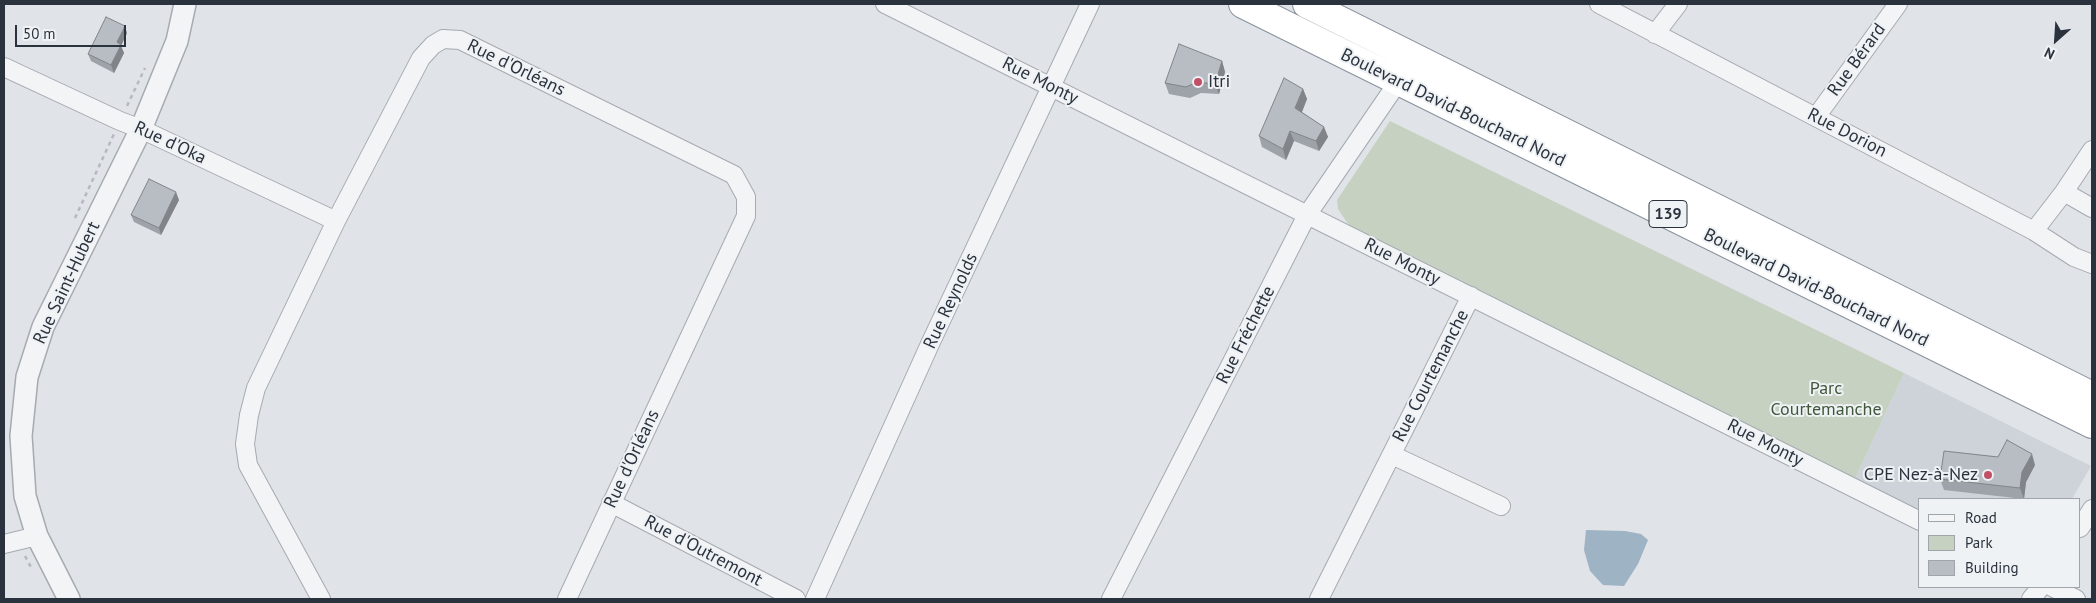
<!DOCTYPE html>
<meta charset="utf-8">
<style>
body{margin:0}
#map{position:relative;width:2096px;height:603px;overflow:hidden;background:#e0e3e7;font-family:"PT Sans",sans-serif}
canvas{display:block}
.frame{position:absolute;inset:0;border:5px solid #2a323d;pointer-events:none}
.legend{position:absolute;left:1918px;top:498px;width:162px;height:90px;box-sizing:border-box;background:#eff2f5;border:1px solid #a0a5ab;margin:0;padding:6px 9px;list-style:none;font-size:15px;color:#2a323d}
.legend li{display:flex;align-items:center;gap:10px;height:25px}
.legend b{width:25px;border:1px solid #a0a5ab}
.north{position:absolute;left:2031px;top:15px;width:50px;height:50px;-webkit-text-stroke:4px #eff2f5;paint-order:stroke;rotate:206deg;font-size:14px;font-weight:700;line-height:20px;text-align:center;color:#2a323d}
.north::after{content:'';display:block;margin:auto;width:18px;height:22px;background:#2a323d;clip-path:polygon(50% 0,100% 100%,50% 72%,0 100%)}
.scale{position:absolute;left:15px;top:25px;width:111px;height:22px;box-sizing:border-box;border:2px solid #2a323d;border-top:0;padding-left:6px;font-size:15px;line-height:18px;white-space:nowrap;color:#2a323d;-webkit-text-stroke:4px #eff2f5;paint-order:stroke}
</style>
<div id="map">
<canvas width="2096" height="603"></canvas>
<div class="frame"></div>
<ul class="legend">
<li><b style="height:6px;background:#f2f4f6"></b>Road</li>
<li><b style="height:14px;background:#c6d1c2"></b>Park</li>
<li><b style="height:14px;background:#b8bdc4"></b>Building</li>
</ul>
<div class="north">N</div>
<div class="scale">50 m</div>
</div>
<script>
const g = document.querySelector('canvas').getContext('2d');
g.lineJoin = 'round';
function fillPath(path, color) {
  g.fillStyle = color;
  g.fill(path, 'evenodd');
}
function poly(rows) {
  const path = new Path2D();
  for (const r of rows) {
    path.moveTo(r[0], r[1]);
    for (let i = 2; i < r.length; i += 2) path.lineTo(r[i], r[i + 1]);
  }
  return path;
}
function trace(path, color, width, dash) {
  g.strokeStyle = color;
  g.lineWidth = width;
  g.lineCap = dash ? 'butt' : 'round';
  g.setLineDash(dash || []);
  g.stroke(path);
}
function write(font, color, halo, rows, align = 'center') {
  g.font = font + ' "PT Sans",sans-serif';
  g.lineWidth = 4;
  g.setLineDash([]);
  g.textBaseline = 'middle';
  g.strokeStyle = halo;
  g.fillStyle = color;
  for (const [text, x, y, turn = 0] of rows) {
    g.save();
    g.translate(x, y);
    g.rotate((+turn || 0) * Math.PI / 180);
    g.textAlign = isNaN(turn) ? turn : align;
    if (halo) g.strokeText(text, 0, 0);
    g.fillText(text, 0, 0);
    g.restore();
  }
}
const built = poly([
 [1904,373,2091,466,2072,499,1920,499,1920,511,1855,479]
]);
const green = poly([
 [1390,121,1904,373,1855,479,1514,309,1365,238,1348,224,1338,209,1337,200]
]);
const water = poly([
 [1586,530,1625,531,1641,534,1648,540,1638,564,1624,586,1603,585,1590,571,1584,550]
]);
const path = poly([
 [127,106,145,68],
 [75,218,114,134],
 [25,556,32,569]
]);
const minor = poly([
 [885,4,1920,521],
 [1599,4,2034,231,2074,257,2092,264],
 [1655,34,1678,4],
 [4,67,120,121,141,129,336,221],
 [1816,117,1898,4],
 [2064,192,2092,208],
 [2034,231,2064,192,2092,150],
 [1392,455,1501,506],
 [611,503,796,599],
 [2080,528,2092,509],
 [4,544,37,536],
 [2052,587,2076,599],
 [321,599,248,465,245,444,249,415,256,388,336,221,421,58,433,45,443,39,460,40,734,175,746,197,746,216,567,599],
 [815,599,930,344,1090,4],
 [1111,599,1307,215,1398,82],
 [1319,599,1471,296],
 [2031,599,2041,587]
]);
const tertiary = poly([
 [69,599,37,536,25,496,21,436,27,377,43,327,141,129,177,41,185,4]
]);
const trunk = poly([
 [1243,4,2092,424],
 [1307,4,2092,396]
]);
const wall = poly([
 [127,33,121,46,124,53,114,73,91,61,88,54],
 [1222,61,1225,72,1219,94,1201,93,1190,98,1169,94,1165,83],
 [1303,89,1307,99,1302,112,1324,127,1328,137,1319,151,1294,141,1286,160,1262,147,1259,136],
 [179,200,161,235,134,222,131,215],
 [2035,465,2026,482,2024,499,1944,490,1940,479]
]);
const shadedWall = poly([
 [125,26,127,33,121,46,124,53,114,73,111,65,117,42],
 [1222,61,1225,72,1219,94,1215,84],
 [1303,89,1307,99,1299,119,1295,108],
 [1324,127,1328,137,1319,151,1316,141],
 [1290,131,1294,141,1286,160,1283,149],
 [176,192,179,200,161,235,159,228],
 [2032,454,2035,465,2026,482,2024,499,2020,488,2022,472]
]);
const building = poly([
 [106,17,125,26,117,42,121,45,111,65,88,54,106,17],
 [1179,44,1222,61,1215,84,1197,82,1186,87,1165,83,1179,44],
 [1284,78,1303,89,1295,108,1324,127,1316,141,1290,131,1283,149,1259,136,1284,78],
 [149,179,176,192,159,228,131,215,149,179],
 [2007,440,2032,454,2022,472,2020,488,1940,479,1944,451,1998,457,2007,440]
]);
const markers = [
 [1198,82,5,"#c15067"],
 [1988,475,5,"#c15067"]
];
const shields = [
 [1668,214,38]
];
const shieldNames = [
 ["139",1668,214]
];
const streetNames = [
 ["Rue Bérard",1857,60,-54],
 ["Rue d'Orléans",516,68,26],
 ["Rue Monty",1040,81,27],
 ["Boulevard David-Bouchard Nord",1453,108,26],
 ["Rue Dorion",1847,133,27],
 ["Rue d'Oka",170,143,25],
 ["Rue Monty",1402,262,27],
 ["Rue Saint-Hubert",67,283,-65],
 ["Boulevard David-Bouchard Nord",1816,288,26],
 ["Rue Reynolds",951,301,-65],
 ["Rue Fréchette",1246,335,-63],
 ["Rue Courtemanche",1431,376,-63],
 ["Rue Monty",1765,443,27],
 ["Rue d'Orléans",632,459,-65],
 ["Rue d'Outremont",703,551,28]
];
const poiNames = [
 ["Itri",1208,82],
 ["CPE Nez-à-Nez",1978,475,"right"]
];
const parkNames = [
 ["Parc",1826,389],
 ["Courtemanche",1826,410]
];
fillPath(built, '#ced3d9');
fillPath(green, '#c6d1c2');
fillPath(water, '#9eb3c4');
trace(minor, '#a6aab1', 20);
trace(tertiary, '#a6aab1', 24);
trace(trunk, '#89929d', 30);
trace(path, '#b6babe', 2.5, [4, 4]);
trace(minor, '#f2f4f6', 18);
trace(tertiary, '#f2f4f6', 21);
trace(trunk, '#fff', 28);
fillPath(wall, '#9ea3a9');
fillPath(shadedWall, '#818489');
fillPath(building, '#b8bdc4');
trace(building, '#818489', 1);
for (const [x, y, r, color] of markers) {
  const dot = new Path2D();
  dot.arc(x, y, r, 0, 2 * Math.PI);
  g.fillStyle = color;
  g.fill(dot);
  trace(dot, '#eff2f5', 2);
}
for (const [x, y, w] of shields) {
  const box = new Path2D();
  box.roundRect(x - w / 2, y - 13.5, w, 27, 4);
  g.fillStyle = '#eff2f5';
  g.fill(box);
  trace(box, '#2a323d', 1);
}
write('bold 16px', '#2a323d', null, shieldNames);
write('18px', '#2a323d', '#eff2f5', streetNames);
write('18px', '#2a323d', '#eff2f5', poiNames, 'left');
write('18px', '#405839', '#eff2f5', parkNames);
</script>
